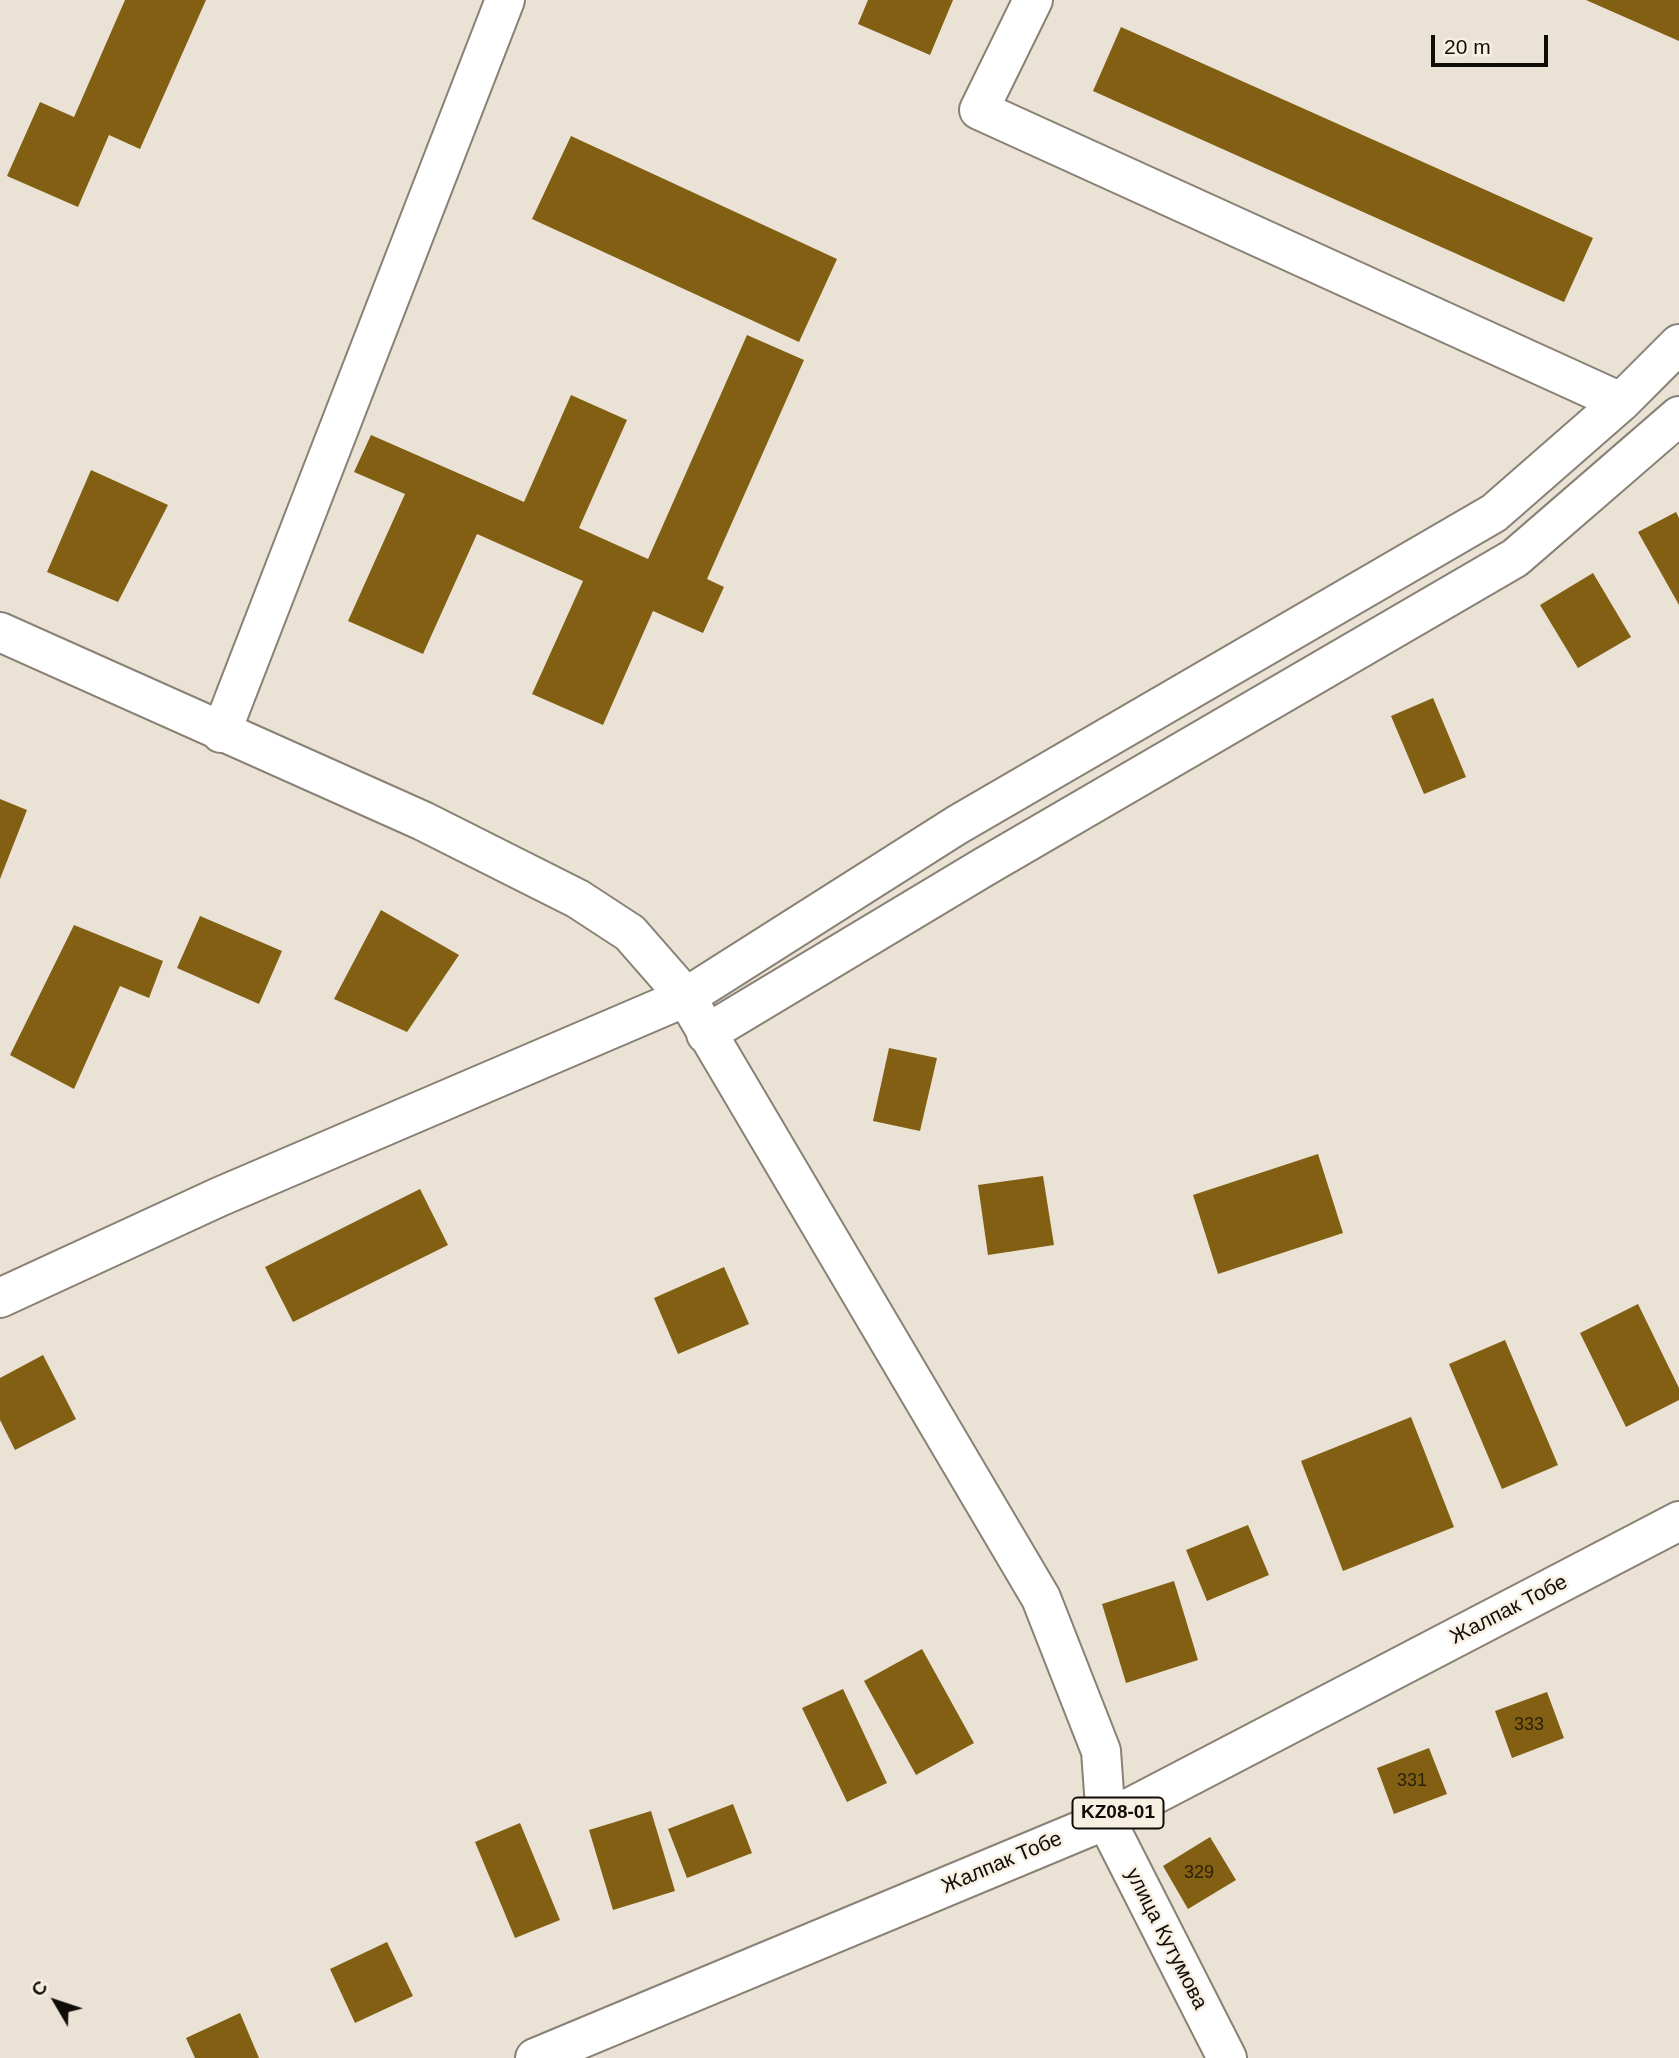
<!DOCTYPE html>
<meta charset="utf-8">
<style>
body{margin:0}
#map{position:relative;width:1679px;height:2058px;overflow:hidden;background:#eae2d4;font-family:Arial,sans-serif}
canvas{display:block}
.north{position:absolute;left:21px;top:1967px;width:70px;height:70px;-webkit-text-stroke:5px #f7efe1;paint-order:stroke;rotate:309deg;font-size:19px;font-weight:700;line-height:28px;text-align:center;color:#100d09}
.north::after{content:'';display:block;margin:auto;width:24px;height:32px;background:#100d09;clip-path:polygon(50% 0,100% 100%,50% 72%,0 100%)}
.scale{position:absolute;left:1431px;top:35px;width:117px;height:32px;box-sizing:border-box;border:4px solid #100d09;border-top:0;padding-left:9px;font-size:21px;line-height:24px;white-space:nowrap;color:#100d09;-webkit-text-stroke:5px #f7efe1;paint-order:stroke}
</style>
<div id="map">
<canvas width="1679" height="2058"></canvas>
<div class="north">С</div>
<div class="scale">20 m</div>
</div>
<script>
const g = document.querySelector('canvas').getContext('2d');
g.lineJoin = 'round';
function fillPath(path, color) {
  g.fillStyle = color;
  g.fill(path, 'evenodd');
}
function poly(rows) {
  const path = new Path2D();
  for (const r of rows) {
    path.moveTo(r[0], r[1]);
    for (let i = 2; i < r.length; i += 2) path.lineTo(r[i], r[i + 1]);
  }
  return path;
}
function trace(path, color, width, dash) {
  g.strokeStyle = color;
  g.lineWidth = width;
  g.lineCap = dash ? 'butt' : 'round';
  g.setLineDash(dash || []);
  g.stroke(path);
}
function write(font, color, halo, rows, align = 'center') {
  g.font = font + ' Arial,sans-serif';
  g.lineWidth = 5;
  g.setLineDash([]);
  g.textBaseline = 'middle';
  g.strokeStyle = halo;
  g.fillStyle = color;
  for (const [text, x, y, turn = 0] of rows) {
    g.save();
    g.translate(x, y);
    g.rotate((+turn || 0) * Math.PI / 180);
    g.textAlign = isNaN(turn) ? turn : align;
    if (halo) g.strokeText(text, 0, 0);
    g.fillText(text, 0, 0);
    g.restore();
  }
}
const building = poly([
 [125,0,206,0,140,149,109,135,78,207,7,176,40,102,74,117],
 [868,0,953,0,930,55,858,24],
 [1586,0,1679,0,1679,41],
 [1121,27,1593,238,1564,302,1093,91],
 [571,136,837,259,799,342,532,219],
 [747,335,804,360,707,579,724,587,703,633,653,611,603,725,532,694,583,581,477,534,423,654,348,621,405,494,354,472,371,435,524,502,571,395,627,420,579,528,648,559],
 [91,470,168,505,118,602,47,572],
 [1676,512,1679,518,1679,605,1638,532],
 [1593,573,1631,637,1578,668,1540,605],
 [1433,698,1466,777,1424,794,1391,716],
 [0,799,27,810,0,879],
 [381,910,459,955,407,1032,334,999],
 [200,916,282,951,259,1004,177,968],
 [74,925,163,961,149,998,120,986,74,1089,10,1055],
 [889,1048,937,1058,920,1131,873,1121],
 [1318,1154,1343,1233,1218,1274,1193,1195],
 [1043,1176,1054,1245,988,1255,978,1185],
 [420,1189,448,1245,293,1322,265,1267],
 [724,1267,749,1324,678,1354,654,1298],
 [1638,1304,1679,1388,1679,1400,1626,1427,1580,1333],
 [1505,1340,1558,1465,1502,1489,1449,1364],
 [43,1355,76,1419,15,1450,0,1420,0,1378],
 [1411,1417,1454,1527,1343,1571,1301,1461],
 [1248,1525,1269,1575,1207,1601,1186,1550],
 [1174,1581,1198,1660,1126,1683,1102,1604],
 [922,1649,974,1743,916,1775,864,1681],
 [843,1689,887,1783,847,1802,802,1708],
 [1547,1692,1564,1738,1512,1758,1495,1711],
 [1429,1748,1447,1794,1394,1814,1377,1768],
 [733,1804,752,1853,687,1878,668,1829],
 [651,1811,675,1891,613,1910,589,1830],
 [520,1823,560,1920,515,1938,475,1842],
 [1210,1837,1236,1880,1188,1909,1163,1866],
 [387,1942,413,1996,355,2023,330,1969],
 [240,2013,259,2058,195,2058,186,2038]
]);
const street = poly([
 [1033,0,979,110,1621,402],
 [0,632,423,821,578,899,630,933,686,997,1041,1598,1101,1751,1106,1820,1227,2058],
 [221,733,505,0],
 [706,1034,984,867,1515,558,1679,416],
 [0,1298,219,1197,686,997,957,825,1494,513,1621,402,1679,344]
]);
const primary = poly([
 [535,2058,1106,1820,1679,1521]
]);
const numberNames = [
 ["333",1529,1725],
 ["331",1412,1781],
 ["329",1199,1873]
];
const shields = [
 [1118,1813,91]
];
const shieldNames = [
 ["KZ08-01",1118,1813]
];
const streetNames = [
 ["Жалпак Тобе",1509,1610,-27],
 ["Жалпак Тобе",1002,1863,-23],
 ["улица Кутумова",1166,1939,63]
];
fillPath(building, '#825f12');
trace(street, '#898175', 42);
trace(primary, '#898175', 42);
trace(street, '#fff', 38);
trace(primary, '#fff', 38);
write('18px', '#2c220b', null, numberNames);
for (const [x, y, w] of shields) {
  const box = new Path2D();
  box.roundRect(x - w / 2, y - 15.5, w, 31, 5);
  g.fillStyle = '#f7efe1';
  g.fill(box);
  trace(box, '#100d09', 2);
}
write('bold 19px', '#100d09', null, shieldNames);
write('21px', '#100d09', '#f7efe1', streetNames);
</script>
